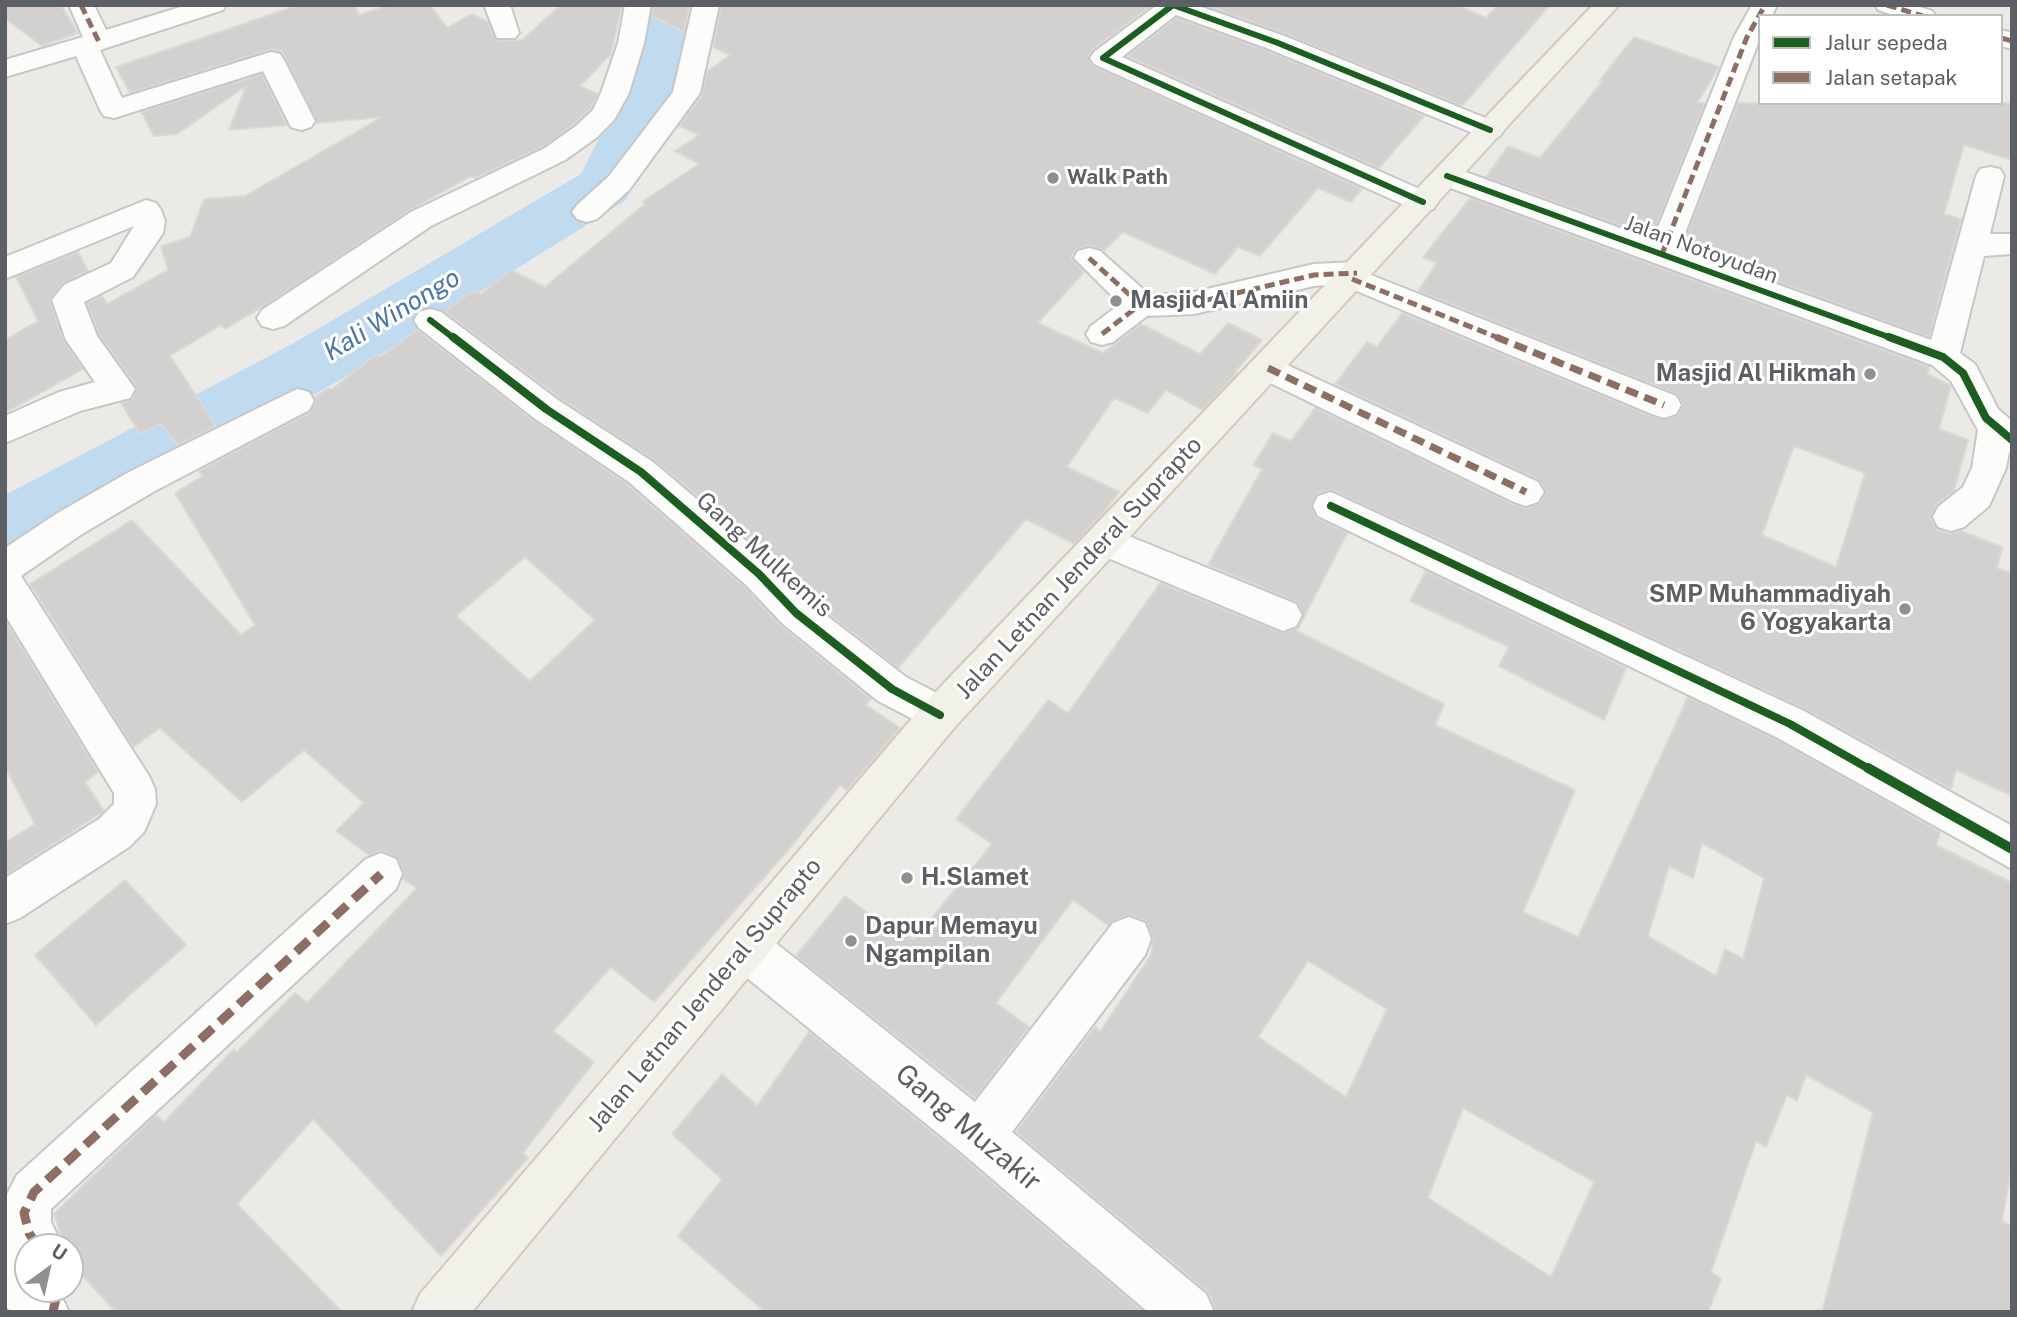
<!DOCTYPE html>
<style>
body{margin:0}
#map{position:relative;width:2017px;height:1317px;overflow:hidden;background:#ebeae6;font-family:"Public Sans",sans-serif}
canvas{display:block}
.frame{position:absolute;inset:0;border:7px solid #5c5f63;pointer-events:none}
.legend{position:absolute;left:1758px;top:14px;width:245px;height:91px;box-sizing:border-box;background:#fff;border:2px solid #bebfc1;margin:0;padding:9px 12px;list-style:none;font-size:21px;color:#5c5f63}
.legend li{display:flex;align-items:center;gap:14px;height:35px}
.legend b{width:35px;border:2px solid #bebfc1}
.north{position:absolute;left:14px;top:1233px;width:70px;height:70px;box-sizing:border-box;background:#fff;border:2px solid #bebfc1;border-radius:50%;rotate:33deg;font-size:19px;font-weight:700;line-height:28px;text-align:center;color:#5c5f63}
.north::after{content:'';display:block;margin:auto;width:24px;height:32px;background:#8e9091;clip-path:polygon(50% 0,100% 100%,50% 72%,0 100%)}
</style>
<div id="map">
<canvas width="2017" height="1317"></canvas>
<div class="frame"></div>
<ul class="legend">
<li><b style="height:9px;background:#1b5e20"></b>Jalur sepeda</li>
<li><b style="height:9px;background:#8d6e63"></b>Jalan setapak</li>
</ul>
<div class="north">U</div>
</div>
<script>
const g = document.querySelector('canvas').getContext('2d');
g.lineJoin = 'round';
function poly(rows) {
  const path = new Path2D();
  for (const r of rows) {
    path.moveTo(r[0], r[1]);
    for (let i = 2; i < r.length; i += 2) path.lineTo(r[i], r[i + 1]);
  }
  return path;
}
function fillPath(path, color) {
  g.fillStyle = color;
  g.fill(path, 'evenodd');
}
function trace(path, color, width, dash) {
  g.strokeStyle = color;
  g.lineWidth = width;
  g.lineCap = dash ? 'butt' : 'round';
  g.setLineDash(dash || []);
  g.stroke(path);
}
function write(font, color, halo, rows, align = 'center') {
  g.font = font + ' "Public Sans",sans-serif';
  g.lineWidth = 6;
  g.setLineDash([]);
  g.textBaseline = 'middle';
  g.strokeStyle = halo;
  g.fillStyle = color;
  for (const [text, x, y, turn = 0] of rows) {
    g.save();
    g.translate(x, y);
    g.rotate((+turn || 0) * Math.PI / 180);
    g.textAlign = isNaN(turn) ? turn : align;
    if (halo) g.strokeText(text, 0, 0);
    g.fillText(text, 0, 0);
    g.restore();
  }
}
const river = poly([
 [634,5,686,5,686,77,626,200,340,380,32,552,5,561,5,495,292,344,581,174,630,77,634,5]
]);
const building = poly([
 [5,5,61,5,78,33,42,46,5,18,5,5],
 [299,5,354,5,359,15,390,5,430,5,447,28,472,14,488,22,497,41,522,40,561,5,622,5,611,54,580,86,598,94,591,108,574,124,544,146,475,178,471,176,410,210,267,304,225,329,221,325,170,356,216,426,178,445,161,424,140,434,121,403,132,399,137,387,99,335,87,303,102,296,107,304,168,270,161,246,190,237,204,199,245,196,382,117,317,123,286,59,281,51,272,49,130,93,116,67,299,5],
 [654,5,690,5,684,32,652,16,654,5],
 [721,5,1152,5,1092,50,1088,57,1092,65,1362,189,1351,202,1318,188,1260,256,1238,247,1215,274,1123,232,1104,251,1090,245,1076,250,1071,258,1084,272,1038,323,1103,353,1141,324,1200,354,1228,323,1262,340,1235,372,1237,373,1202,410,1166,390,1148,413,1114,398,1067,467,1119,492,1102,514,1074,544,1026,519,898,668,811,600,774,561,654,460,560,398,445,312,474,290,481,294,511,270,545,287,645,204,642,202,699,164,675,151,699,135,679,126,702,95,707,72,730,55,713,47,721,5],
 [1205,5,1457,5,1486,18,1498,5,1550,5,1462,106,1288,35,1205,5],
 [1176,18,1268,51,1424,116,1379,168,1127,56,1176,18],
 [1634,37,1719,67,1697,103,1705,103,1652,237,1486,177,1508,146,1540,158,1602,82,1599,81,1634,37],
 [262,74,287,125,229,130,246,86,177,134,154,136,141,112,262,74],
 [1738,103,2012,103,2012,160,1964,145,1944,214,1961,219,1929,337,1682,247,1738,103],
 [1470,198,1929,367,1928,374,1951,386,1939,429,1968,440,1954,491,1936,505,1931,518,1937,530,1950,534,1961,531,2002,547,1997,568,2012,573,2012,796,1956,770,1951,789,1805,709,1332,490,1317,493,1311,507,1317,518,1347,533,1297,631,1444,704,1435,725,1575,790,1523,912,1578,937,1688,697,1775,739,1940,832,1936,845,2012,883,2012,1165,2002,1221,2012,1226,2012,1312,1822,1312,1873,1112,1806,1075,1797,1101,1787,1095,1766,1147,1756,1141,1711,1272,1721,1279,1708,1312,1216,1312,1208,1292,1016,1132,1095,1027,1100,1032,1151,955,1153,938,1146,921,1128,915,1108,925,1073,900,996,1003,1029,1027,975,1098,796,956,845,896,893,932,896,927,914,940,992,844,956,819,1048,700,1068,713,1160,583,1282,633,1298,627,1304,614,1297,602,1208,565,1262,469,1253,465,1273,433,1291,441,1315,408,1513,504,1527,508,1540,503,1546,491,1539,480,1335,384,1367,342,1377,347,1402,313,1651,416,1665,420,1678,415,1683,404,1677,394,1418,291,1437,263,1423,257,1470,198],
 [1794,446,1865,473,1836,567,1762,535,1794,446],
 [1702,843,1764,878,1743,959,1725,949,1716,976,1648,936,1669,866,1693,878,1702,843],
 [1308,961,1387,1009,1346,1097,1258,1037,1308,961],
 [1463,1108,1594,1182,1551,1277,1428,1198,1463,1108],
 [78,252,88,271,63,283,50,301,64,341,83,369,5,413,5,340,38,321,16,277,78,252],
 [417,330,533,420,627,484,744,587,781,626,871,699,866,705,900,728,847,790,840,785,790,848,654,1002,611,967,553,1031,594,1062,523,1153,528,1158,441,1256,313,1119,237,1204,342,1312,116,1312,70,1262,70,1247,65,1247,54,1214,156,1115,164,1122,234,1049,237,1052,295,993,307,1003,417,888,403,879,404,873,397,857,382,851,369,855,336,831,364,803,304,750,242,802,160,728,133,747,30,584,132,520,241,635,255,625,175,493,203,476,199,471,310,412,316,402,315,397,329,388,331,390,376,355,380,357,417,330],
 [525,557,595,620,530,681,456,616,525,557],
 [1426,571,1626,668,1604,720,1499,666,1509,647,1410,601,1426,571],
 [5,620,98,772,85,782,104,811,5,875,5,843,35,824,5,767,5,620],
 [125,880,186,945,96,1025,35,955,125,880],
 [809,1032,960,1155,1144,1312,765,1312,678,1236,722,1179,672,1134,722,1074,757,1106,809,1032]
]);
const minor = poly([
 [69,5,94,5,106,30,187,5,226,5,223,10,100,50,122,98,271,52,280,54,284,60,315,121,311,127,301,130,291,127,263,71,114,118,104,116,100,110,76,56,5,77,5,60,83,37,69,5],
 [484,5,510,5,519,33,515,38,497,38,484,5],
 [625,5,651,5,644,43,629,93,614,120,596,138,565,160,431,226,284,326,273,329,262,326,257,318,262,310,411,212,545,148,576,126,593,110,601,93,618,43,625,5],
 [693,5,719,5,700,93,629,190,597,219,587,222,577,219,572,212,577,205,609,176,673,92,693,5],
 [1157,5,1196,5,1287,37,1500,124,1504,130,1500,136,1490,139,1480,136,1269,49,1176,15,1122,57,1433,195,1438,202,1433,209,1423,212,1413,209,1094,64,1090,58,1094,52,1157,5],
 [1752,5,1777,5,1772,16,1760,16,1760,38,1679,249,1931,340,1976,176,1980,169,1990,167,2000,169,2004,176,1990,234,2012,234,2012,254,1984,256,1960,353,1975,364,1998,409,2012,421,2012,453,2009,452,2006,468,1989,506,1964,527,1951,531,1938,527,1933,517,1938,507,1963,487,1972,468,1978,430,1951,381,1932,365,1437,183,1433,176,1437,169,1447,167,1457,169,1653,240,1734,37,1752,5],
 [1875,5,1914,5,1932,11,1936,16,1896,16,1878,10,1875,5],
 [2001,30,2012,33,2012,49,2001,46,2001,30],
 [146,200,156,203,161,210,165,221,163,233,133,277,84,302,97,336,135,389,130,398,80,411,5,443,5,416,59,392,95,382,66,340,52,300,64,285,111,263,134,226,5,279,5,257,146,200],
 [1089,248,1100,251,1143,289,1155,295,1194,292,1314,264,1357,262,1368,266,1371,275,1676,396,1681,405,1676,414,1664,418,1652,414,1340,284,1314,286,1194,314,1147,316,1113,342,1102,345,1091,342,1086,334,1091,326,1120,304,1074,258,1078,251,1089,248],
 [430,309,441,312,558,400,653,462,772,563,809,602,906,677,954,702,960,715,954,728,940,733,878,701,783,624,746,585,629,482,534,418,419,328,414,320,419,312,430,309],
 [1268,356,1538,482,1544,492,1538,502,1526,506,1514,502,1256,376,1252,368,1256,360,1268,356],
 [297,389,309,392,314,401,309,410,153,492,82,534,21,576,149,776,155,789,156,804,144,832,129,847,20,918,5,924,5,878,99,819,114,804,114,793,5,615,5,548,56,514,129,472,297,389],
 [1331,492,1804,711,2012,826,2012,869,1776,737,1318,516,1313,506,1318,496,1331,492],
 [1104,526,1296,604,1302,615,1296,626,1283,631,1091,551,1086,541,1091,531,1104,526],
 [381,853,396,859,402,874,396,889,51,1209,51,1222,63,1247,28,1247,28,1289,58,1289,69,1312,11,1312,5,1305,5,1198,17,1175,366,859,381,853],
 [1129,917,1145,923,1151,939,1145,955,1012,1132,1206,1294,1214,1312,1148,1312,962,1153,730,964,724,948,730,932,746,926,762,932,975,1102,1113,923,1129,917]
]);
const major = poly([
 [1593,5,1619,5,954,728,472,1312,412,1312,420,1294,926,702,1593,5]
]);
const quietFar2 = poly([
 [81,5,99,42],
 [1887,5,1923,16],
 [2001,38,2012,41],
 [1662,254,1747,37,1765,5],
 [1089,258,1132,297,1151,306,1194,303,1314,275,1357,273],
 [1352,279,1501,339],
 [1102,334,1141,304]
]);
const quietFar1 = poly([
 [1496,337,1664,405],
 [1268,368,1526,492]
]);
const quiet = poly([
 [38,1247,29,1233,24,1213,34,1192,381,874],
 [53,1312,58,1289]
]);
const cyclewayFar2 = poly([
 [1447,176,1894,339],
 [1423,202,1103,58,1173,5,1278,43,1490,130],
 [430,320,455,339]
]);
const cyclewayFar1 = poly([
 [453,337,546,409,641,472,759,574,796,613,892,689,940,715],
 [1889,337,1943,357,1963,373,1986,418,2012,440],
 [1331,506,1790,724,1871,770]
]);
const cycleway = poly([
 [1868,768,2012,849]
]);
const markers = [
 [1053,178,7,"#8e9091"],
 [1116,301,7,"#8e9091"],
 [1870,374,7,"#8e9091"],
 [1905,609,7,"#8e9091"],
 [907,878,7,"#8e9091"],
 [851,941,7,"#8e9091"]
];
const farPoinames = [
 ["Walk Path",1067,178]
];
const farStreetnames = [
 ["Jalan Notoyudan",1701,250,20]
];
const poiNames = [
 ["Masjid Al Amiin",1130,301],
 ["Masjid Al Hikmah",1856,374,"right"],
 ["SMP Muhammadiyah",1891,595,"right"],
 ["6 Yogyakarta",1891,623,"right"],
 ["H.Slamet",921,878],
 ["Dapur Memayu",865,927],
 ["Ngampilan",865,955]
];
const streetNames = [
 ["Gang Mulkemis",764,555,42],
 ["Jalan Letnan Jenderal Suprapto",1079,568,-47],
 ["Jalan Letnan Jenderal Suprapto",705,995,-50]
];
const waterNames = [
 ["Kali Winongo",392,315,-31]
];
const nearStreetnames = [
 ["Gang Muzakir",968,1128,40]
];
fillPath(river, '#c0dbf0');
fillPath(building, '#d2d1cf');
trace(building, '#dad9d6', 2);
trace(minor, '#c7c7c7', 4);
trace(major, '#d0cab7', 4);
fillPath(minor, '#fcfcfb');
fillPath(major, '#f1f0e9');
trace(quietFar2, '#8d6e63', 5, [10, 5]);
trace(quietFar1, '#8d6e63', 7, [13, 7]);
trace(quiet, '#8d6e63', 9, [17, 9]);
trace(cyclewayFar2, '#1b5e20', 6);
trace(cyclewayFar1, '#1b5e20', 8);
trace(cycleway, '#1b5e20', 10);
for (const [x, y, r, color] of markers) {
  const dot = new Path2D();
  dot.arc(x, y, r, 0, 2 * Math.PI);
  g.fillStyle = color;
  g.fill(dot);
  trace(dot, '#fff', 2.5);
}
write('bold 21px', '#5c5f63', '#fff', farPoinames, 'left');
write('21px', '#5c5f63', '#fff', farStreetnames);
write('bold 24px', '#5c5f63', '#fff', poiNames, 'left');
write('24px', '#5c5f63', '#fff', streetNames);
write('italic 26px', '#4c76a5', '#fff', waterNames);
write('28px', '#5c5f63', '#fff', nearStreetnames);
</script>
